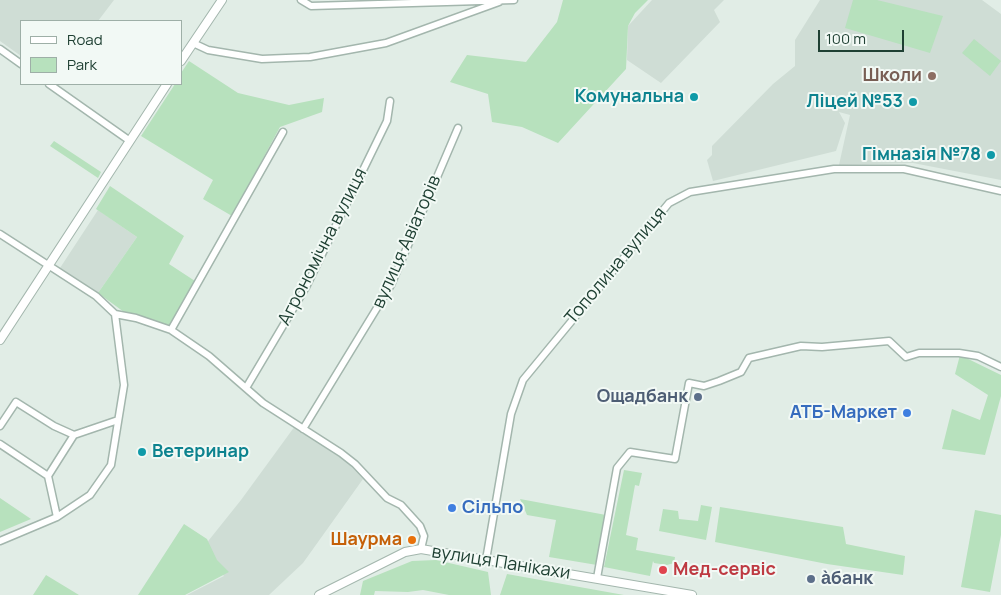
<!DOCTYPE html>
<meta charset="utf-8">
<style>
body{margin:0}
#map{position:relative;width:1001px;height:595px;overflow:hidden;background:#e1ede6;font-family:Manrope,sans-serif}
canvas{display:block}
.legend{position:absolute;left:20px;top:20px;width:162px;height:65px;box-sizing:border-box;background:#f2f9f5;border:1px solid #9eafa7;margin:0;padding:6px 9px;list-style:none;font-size:15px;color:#1f4033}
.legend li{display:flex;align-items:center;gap:10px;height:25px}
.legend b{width:25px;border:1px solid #9eafa7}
.scale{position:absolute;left:818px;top:30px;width:86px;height:22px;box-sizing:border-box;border:2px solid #1f4033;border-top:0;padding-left:6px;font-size:15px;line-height:18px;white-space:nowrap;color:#1f4033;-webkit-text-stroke:4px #f2f9f5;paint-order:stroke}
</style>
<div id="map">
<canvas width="1001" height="595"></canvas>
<ul class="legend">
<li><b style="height:6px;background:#fff"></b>Road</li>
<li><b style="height:14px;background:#b7e1bd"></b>Park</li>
</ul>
<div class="scale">100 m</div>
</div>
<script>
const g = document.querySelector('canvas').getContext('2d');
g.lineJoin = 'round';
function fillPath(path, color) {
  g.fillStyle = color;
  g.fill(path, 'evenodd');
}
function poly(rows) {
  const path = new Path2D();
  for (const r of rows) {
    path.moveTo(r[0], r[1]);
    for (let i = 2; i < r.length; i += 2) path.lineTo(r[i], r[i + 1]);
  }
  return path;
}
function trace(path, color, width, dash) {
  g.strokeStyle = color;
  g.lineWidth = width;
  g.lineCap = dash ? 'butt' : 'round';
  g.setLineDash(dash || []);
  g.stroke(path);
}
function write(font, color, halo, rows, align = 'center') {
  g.font = font + ' Manrope,sans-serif';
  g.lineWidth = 4;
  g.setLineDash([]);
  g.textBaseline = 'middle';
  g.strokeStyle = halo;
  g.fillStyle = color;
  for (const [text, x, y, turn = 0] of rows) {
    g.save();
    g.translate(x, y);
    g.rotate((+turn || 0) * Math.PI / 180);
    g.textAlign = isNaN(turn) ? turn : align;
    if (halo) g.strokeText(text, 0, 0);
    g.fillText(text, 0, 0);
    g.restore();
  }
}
const built = poly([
 [0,0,114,0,98,21,21,21,21,56,0,41],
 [652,0,724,0,714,10,720,22,661,83,627,60,628,26],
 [820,0,982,0,1001,14,1001,180,913,163,839,165,850,115,839,112,845,123,836,151,713,181,707,160,712,155,712,146,773,84,795,66,795,40],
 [98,210,137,237,98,293,60,268],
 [295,426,348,463,363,479,303,563,269,595,187,595,224,576,201,550,241,500]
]);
const green = poly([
 [563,0,648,0,635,13,628,26,626,69,558,143,522,127,492,122,488,94,450,82,467,55,526,62,557,22],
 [853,0,877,0,943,16,930,53,845,28],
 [974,39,1001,61,990,76,962,53],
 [189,61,238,93,289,105,324,98,322,112,280,127,232,216,203,199,213,180,141,136,175,84,181,84,181,73],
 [54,141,101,172,98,178,50,146],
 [110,186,184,236,169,264,195,281,170,327,124,312,98,293,137,237,96,209],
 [960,355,1001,375,1001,396,985,455,942,449,952,409,980,420,988,395,955,374],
 [624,470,642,473,639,486,635,485,626,535,638,538,636,550,675,557,674,563,667,565,654,563,653,561,650,576,604,567],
 [0,498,31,519,0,532],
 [520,499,606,515,597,565,549,557,556,520,527,515],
 [701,505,712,507,706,540,659,531,663,509,678,511,679,519,698,521],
 [720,507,843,527,846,544,905,556,903,575,827,564,715,542],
 [975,510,1001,515,1001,535,990,592,961,587],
 [184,524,207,539,217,560,229,572,185,595,138,595],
 [436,560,488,572,491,595,449,595,423,590,408,592,375,591,374,595,360,595,363,581,412,561],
 [507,574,624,595,500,595],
 [46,575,79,595,33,595]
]);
const minor = poly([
 [301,0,311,6,514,0],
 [193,43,208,50,262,59,310,57,386,43,499,2],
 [0,49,21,64],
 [49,84,130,141],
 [0,234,96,296,115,314,124,385,111,465,90,495,57,517,0,541],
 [115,314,136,318,171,330,209,356,263,403,341,453,355,464,387,498,401,505,420,526,424,536,421,549],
 [171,330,283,132],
 [246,388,306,287,387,121,390,101],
 [0,426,16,402,54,426,74,435,118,420],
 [303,429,391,285,458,128],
 [0,444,48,476],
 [57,517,48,476,74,435],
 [486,560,511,414,523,380,669,203,690,192,834,169,904,169,1001,191],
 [597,578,617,468,630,452,675,459,689,383,704,386,719,381,741,372,749,358,801,346,822,347,889,341,906,357,919,353,959,353,978,356,1001,367]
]);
const tertiary = poly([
 [181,61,222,0],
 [0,340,167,84],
 [319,595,405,552,421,549,692,595]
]);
const markers = [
 [932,76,5,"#8d6e63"],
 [694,97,5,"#0f9aa8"],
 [913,102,5,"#0f9aa8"],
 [991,155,5,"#0f9aa8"],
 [698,397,5,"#5c6f8a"],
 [907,413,5,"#3f7fe0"],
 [142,452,5,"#0f9aa8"],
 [452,508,5,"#3f7fe0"],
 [412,540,5,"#e8710a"],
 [663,570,5,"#e0444e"],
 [811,579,5,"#5c6f8a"]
];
const educationNames = [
 ["Школи",922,76]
];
const cultureNames = [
 ["Комунальна",684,97],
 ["Ліцей №53",903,102],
 ["Гімназія №78",981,155],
 ["Ветеринар",152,452,"left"]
];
const streetNames = [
 ["вулиця Авіаторів",407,242,-66],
 ["Агрономічна вулиця",323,247,-63],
 ["Тополина вулиця",616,266,-50],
 ["вулиця Панікахи",501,563,9]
];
const serviceNames = [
 ["Ощадбанк",688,397],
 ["а̀банк",821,579,"left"]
];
const shopNames = [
 ["АТБ-Маркет",897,413],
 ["Сільпо",462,508,"left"]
];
const foodNames = [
 ["Шаурма",402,540]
];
const healthNames = [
 ["Мед-сервіс",673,570]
];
fillPath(built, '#cfddd5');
fillPath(green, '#b7e1bd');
trace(minor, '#a3b6ad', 9);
trace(tertiary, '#a3b6ad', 10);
trace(minor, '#fff', 6);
trace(tertiary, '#fff', 8);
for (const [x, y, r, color] of markers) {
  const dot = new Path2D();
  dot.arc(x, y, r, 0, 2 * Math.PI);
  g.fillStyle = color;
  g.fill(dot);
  trace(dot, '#f2f9f5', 2);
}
write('bold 18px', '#785e54', '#f2f9f5', educationNames, 'right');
write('bold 18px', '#0d838f', '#f2f9f5', cultureNames, 'right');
write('18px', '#1f4033', '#f2f9f5', streetNames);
write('bold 18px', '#4e5e75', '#f2f9f5', serviceNames, 'right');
write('bold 18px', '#366cbe', '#f2f9f5', shopNames, 'right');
write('bold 18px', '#c56008', '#f2f9f5', foodNames, 'right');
write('bold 18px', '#be3a42', '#f2f9f5', healthNames, 'left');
</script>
